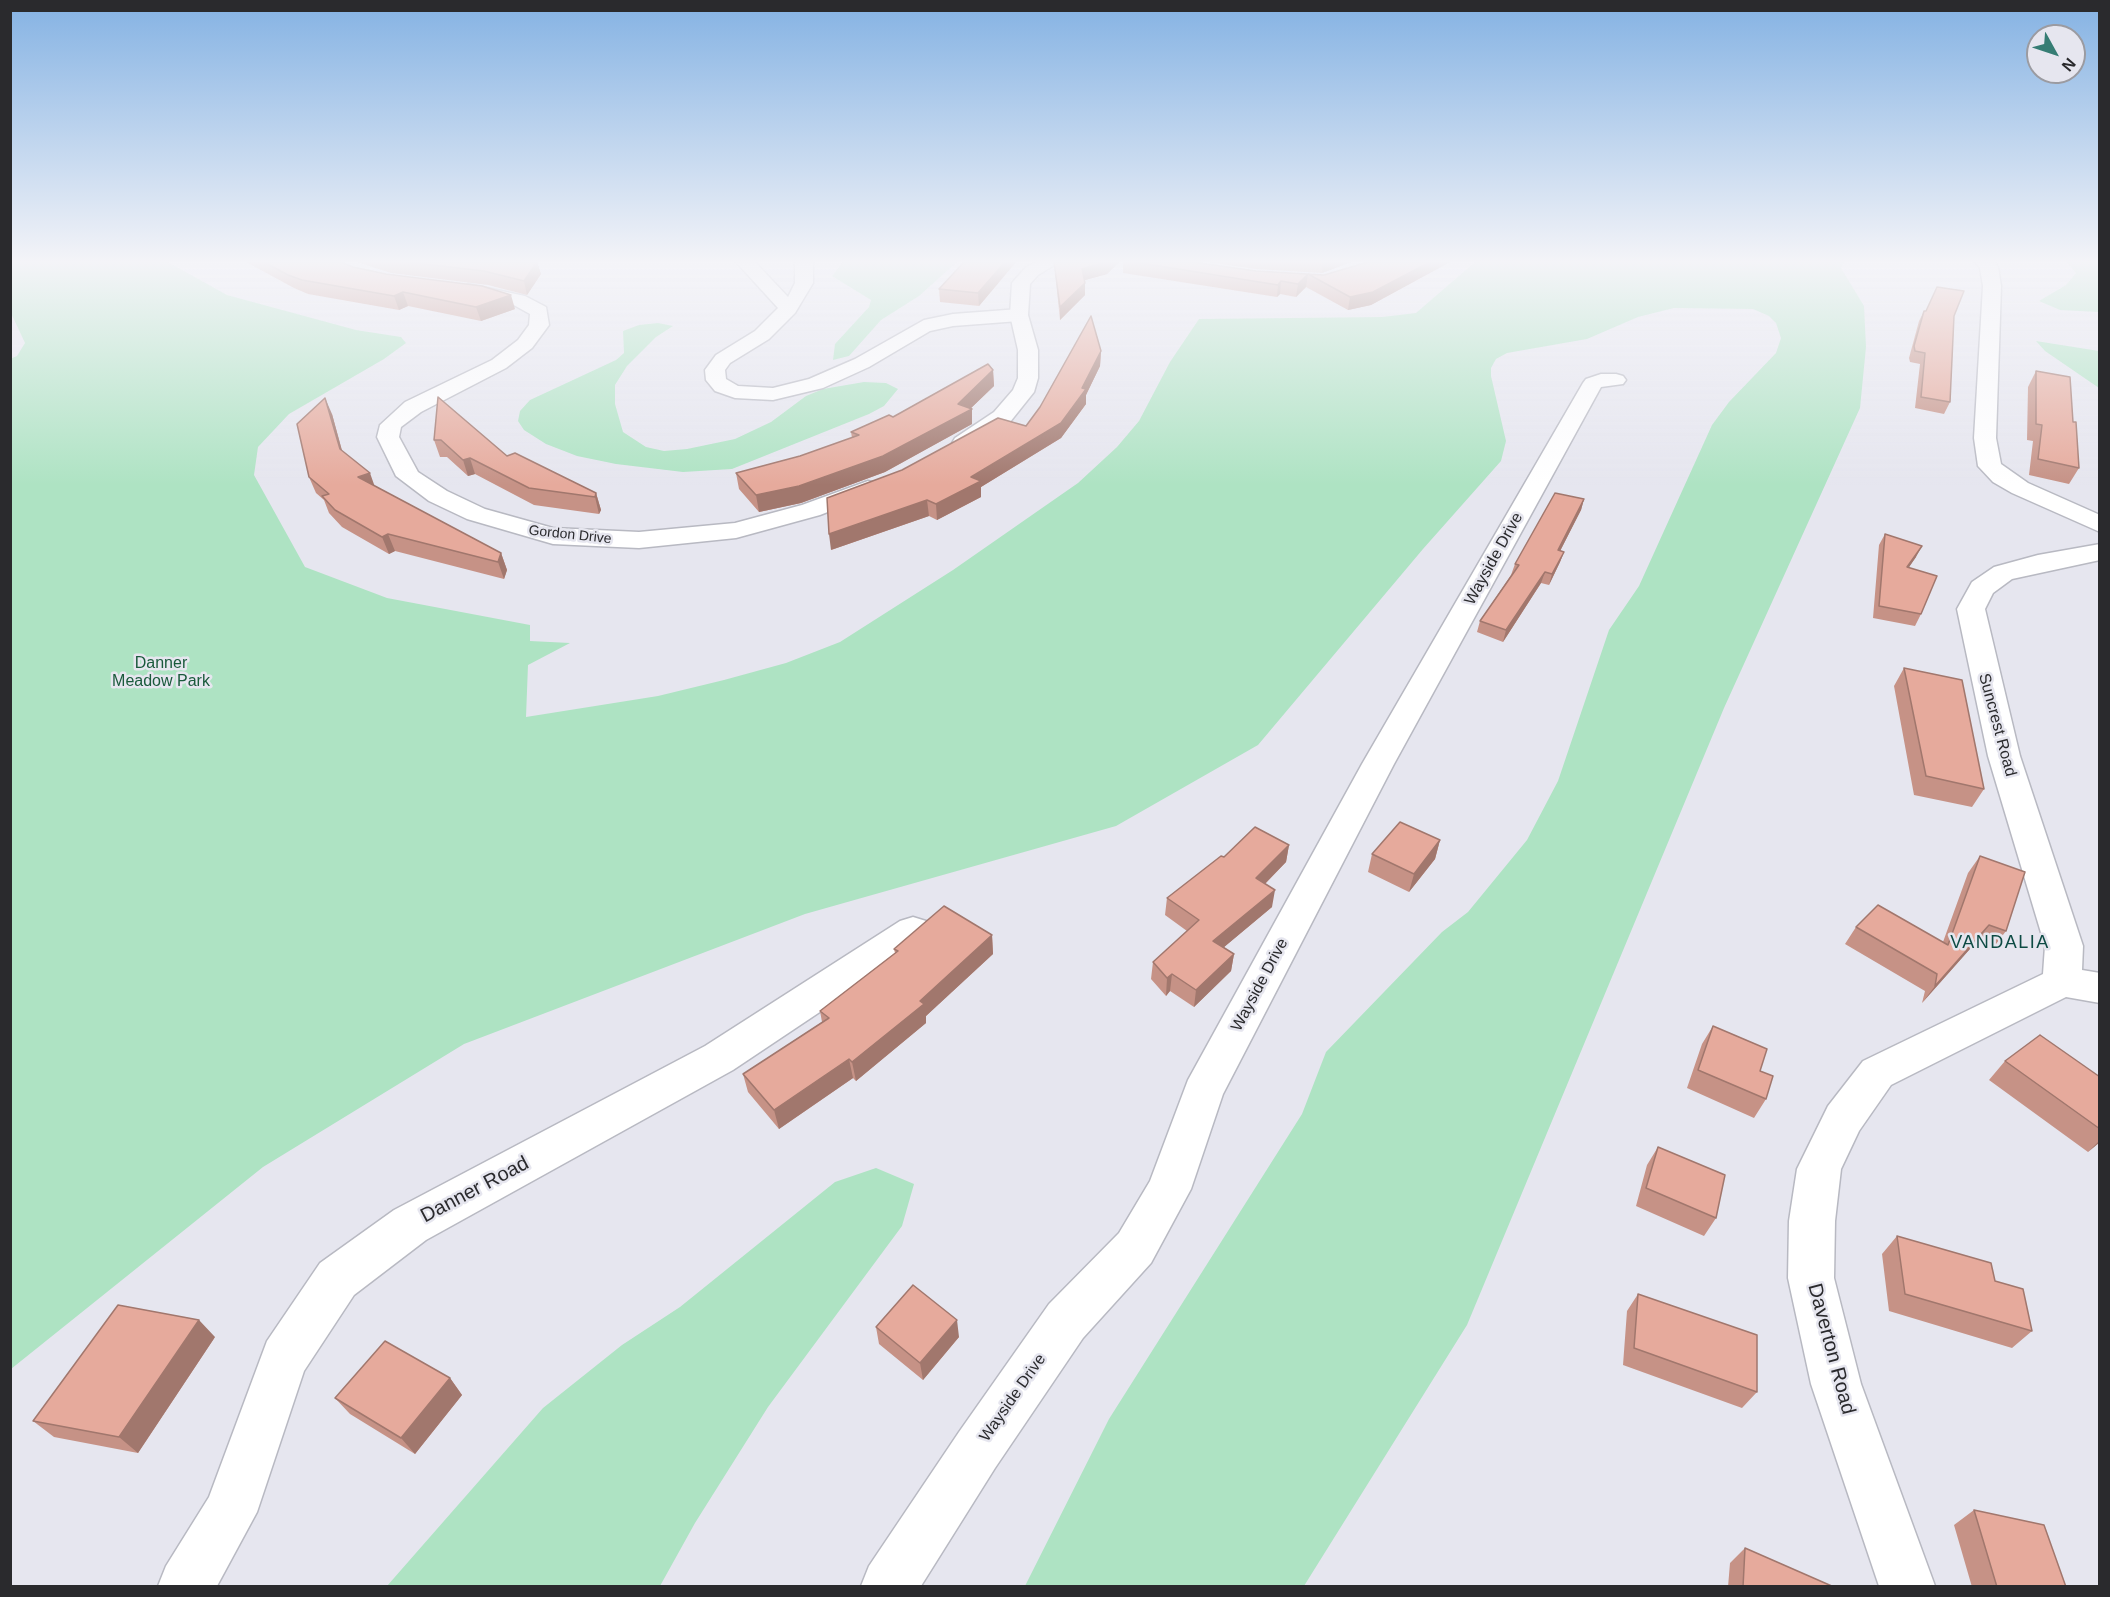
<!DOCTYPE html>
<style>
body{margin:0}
#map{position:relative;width:2110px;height:1597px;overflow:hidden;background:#e6e6ef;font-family:Helvetica,sans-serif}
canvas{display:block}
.frame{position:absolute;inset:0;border:12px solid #2a2a2d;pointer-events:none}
.north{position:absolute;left:2026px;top:24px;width:60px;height:60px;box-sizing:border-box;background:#e6e6ef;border:2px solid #9b9ba1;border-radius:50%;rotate:130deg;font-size:16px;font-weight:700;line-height:24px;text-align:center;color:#2a2a2d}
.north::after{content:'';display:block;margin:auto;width:21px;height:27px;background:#367d74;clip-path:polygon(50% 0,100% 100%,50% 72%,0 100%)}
</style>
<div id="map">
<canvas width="2110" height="1597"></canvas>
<div class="frame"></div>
<div class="north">N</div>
</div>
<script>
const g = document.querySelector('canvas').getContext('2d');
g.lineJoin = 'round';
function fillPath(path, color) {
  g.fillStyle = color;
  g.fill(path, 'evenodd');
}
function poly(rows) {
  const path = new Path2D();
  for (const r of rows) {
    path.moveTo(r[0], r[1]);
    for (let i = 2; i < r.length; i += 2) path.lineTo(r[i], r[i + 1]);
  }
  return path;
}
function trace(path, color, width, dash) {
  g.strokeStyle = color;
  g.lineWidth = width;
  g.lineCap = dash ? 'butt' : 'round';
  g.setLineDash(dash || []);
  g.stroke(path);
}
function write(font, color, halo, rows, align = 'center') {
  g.font = font + ' Helvetica,sans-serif';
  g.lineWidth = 5;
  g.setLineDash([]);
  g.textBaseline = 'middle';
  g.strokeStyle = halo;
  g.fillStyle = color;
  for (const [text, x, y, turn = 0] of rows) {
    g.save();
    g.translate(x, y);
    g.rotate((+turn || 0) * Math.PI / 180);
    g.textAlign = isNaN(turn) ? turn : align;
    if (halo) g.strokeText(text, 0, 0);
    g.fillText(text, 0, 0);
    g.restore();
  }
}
const green = poly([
 [11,262,168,262,227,295,356,330,401,337,406,343,384,359,289,414,258,447,254,475,305,567,387,598,530,625,530,641,570,643,528,665,526,717,658,696,724,680,786,663,840,642,953,570,1078,483,1117,447,1139,421,1170,362,1199,319,1382,317,1416,313,1475,262,1844,262,1841,268,1864,306,1866,347,1860,408,1724,708,1467,1325,1304,1586,1025,1586,1109,1419,1302,1114,1326,1052,1442,932,1468,912,1527,840,1558,781,1609,630,1639,586,1712,425,1729,402,1776,353,1781,338,1776,323,1769,316,1753,309,1674,308,1638,317,1587,339,1507,353,1496,359,1491,368,1491,376,1506,441,1501,461,1423,549,1258,745,1116,826,805,914,464,1044,263,1167,11,1369,10,359,17,356,25,343,11,313],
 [843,262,957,262,919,296,881,320,849,356,833,360,835,344,869,307,871,300,832,276],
 [2067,262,2099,262,2099,312,2060,310,2039,301,2066,285,2076,273],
 [658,323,673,326,656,337,627,366,615,385,615,404,623,432,646,447,664,451,687,449,735,439,771,422,806,396,823,389,864,382,886,383,898,389,884,406,869,414,732,469,683,472,616,464,577,456,546,444,524,430,518,421,520,411,530,400,616,360,624,353,623,331,639,325],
 [2036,341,2099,351,2099,388,2045,351],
 [876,1168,914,1184,902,1226,768,1407,695,1523,660,1586,387,1586,543,1408,622,1345,680,1307,835,1182]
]);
const minor = poly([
 [736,262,755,262,788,297,795,283,795,262,813,262,813,283,795,313,769,339,730,363,725,370,726,379,738,386,773,388,809,379,855,359,924,320,953,314,1019,309,1028,315,1019,321,953,326,930,331,869,367,823,388,773,400,735,398,715,391,706,380,705,370,716,355,755,331,778,308,736,262],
 [1975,262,1994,262,1998,267,2001,286,1996,438,2001,464,2028,483,2100,515,2100,532,2012,493,1993,482,1978,466,1974,438,1983,286,1980,268,1975,262],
 [1601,374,1616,374,1623,376,1626,380,1623,384,1601,387,1394,764,1223,1094,1191,1189,1151,1263,1083,1338,995,1468,921,1586,861,1586,869,1566,959,1432,1049,1304,1119,1233,1150,1181,1188,1080,1362,764,1583,383,1586,379,1601,374],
 [2100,544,2100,560,2012,579,1993,593,1985,609,2020,756,2083,946,2082,970,2100,973,2100,1003,2066,997,1891,1085,1859,1131,1841,1169,1835,1221,1834,1278,1861,1384,1935,1586,1879,1586,1811,1384,1788,1278,1789,1221,1797,1169,1828,1106,1863,1061,2043,974,2045,946,1988,756,1957,609,1972,582,1994,567,2038,555,2100,544],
 [913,917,926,921,931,931,926,941,733,1070,426,1240,354,1295,304,1371,257,1512,217,1586,158,1586,166,1566,209,1497,267,1341,320,1263,394,1210,705,1046,900,921,913,917]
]);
const tertiary = poly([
 [1037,262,1059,262,1038,275,1030,284,1028,315,1038,350,1038,378,1034,392,1010,422,971,448,955,448,952,443,955,438,994,412,1013,390,1018,378,1018,350,1010,315,1012,283,1026,267,1037,262],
 [468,284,525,296,546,307,549,325,532,348,506,368,421,412,401,427,399,437,418,472,447,491,485,509,553,528,639,532,735,523,802,505,868,481,876,483,880,488,876,493,820,515,736,538,639,548,553,544,467,519,429,501,396,476,377,437,380,425,405,402,492,360,518,340,529,325,530,314,512,304,462,293,459,289,468,284]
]);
const wall = poly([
 [246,262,341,262,353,267,515,309,481,321,408,306,399,310,308,294,294,288],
 [357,262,537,262,541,274,527,295,488,285,391,273],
 [964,262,1016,262,979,306,940,302,939,289],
 [1054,262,1119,262,1107,274,1085,280,1085,295,1060,320],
 [1123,262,1193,262,1256,271,1324,275,1368,262,1450,262,1371,305,1348,310,1306,287,1296,297,1280,294,1277,297,1123,273],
 [1208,262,1351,262,1322,273,1255,269],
 [1924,311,1954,316,1950,402,1944,414,1915,408,1920,364,1910,362,1909,358,1919,321],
 [1101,351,1100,366,1086,395,1086,404,1061,438,981,487,981,497,937,520,929,516,831,550,1026,426],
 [993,370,994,386,971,408,972,424,885,472,801,503,759,512,739,489,736,473,800,456,852,438,851,432,893,417],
 [2036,371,2073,422,2079,468,2069,484,2029,475,2033,441,2027,440,2028,387],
 [438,397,507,456,596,493,601,510,599,514,534,505,475,474,468,476,447,457,440,457,434,440],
 [332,414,342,451,375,486,501,553,507,570,504,579,395,551,389,554,342,527,329,513,324,500,316,493,309,477],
 [1584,499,1581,510,1560,551,1564,552,1560,562,1549,585,1541,583,1503,642,1477,632,1480,621,1511,575,1515,564],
 [1885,534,1916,557,1908,568,1921,614,1915,626,1873,618,1879,545],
 [1904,668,1984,789,1972,807,1914,795,1894,686],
 [1440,840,1435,859,1409,892,1368,872,1372,854],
 [1289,845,1286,862,1265,884,1272,907,1224,947,1234,954,1231,971,1194,1007,1170,991,1166,996,1151,979,1153,962,1187,931,1165,915,1167,898,1224,857],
 [1980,856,2006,931,1993,948,1977,941,1922,1003,1925,991,1845,944,1856,927,1943,942,1968,873],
 [992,935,993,954,926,1016,926,1023,856,1081,853,1078,779,1129,748,1092,743,1074,822,1022,820,1011,895,953,894,949],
 [1713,1026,1760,1071,1766,1099,1754,1118,1687,1088,1702,1044],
 [2005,1061,2100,1077,2100,1142,2088,1152,1989,1080],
 [1658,1147,1716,1218,1704,1236,1636,1206,1647,1165],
 [1897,1236,1995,1281,2032,1331,2012,1348,1889,1311,1882,1254],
 [1638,1294,1757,1392,1742,1408,1623,1365,1627,1311],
 [876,1327,959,1337,923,1380,879,1344],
 [215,1337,138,1453,54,1437,33,1421],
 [450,1378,462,1395,415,1454,350,1414,335,1398],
 [1974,1510,2066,1587,1972,1587,1954,1525],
 [1745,1548,1834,1587,1728,1587,1730,1563]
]);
const shadedWall = poly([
 [537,262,541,274,527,295,524,281],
 [1005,262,1016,262,979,306,978,293],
 [1105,262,1119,262,1107,274,1082,281,1082,269],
 [1323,262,1351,262,1322,273],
 [1430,262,1450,262,1371,305,1348,310,1350,297],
 [1308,274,1306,287,1296,297,1298,284],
 [1281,281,1280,294,1277,297,1278,285],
 [1085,283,1085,295,1060,320,1060,307],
 [403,292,408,306,399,310,394,296],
 [511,295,515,309,481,321,476,307],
 [1101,351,1100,366,1086,395,1086,404,1061,438,981,487,981,497,937,520,936,504,971,477,1082,388],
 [993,370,994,386,969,410,972,409,972,424,885,472,801,503,759,512,756,495,958,404],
 [325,398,332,414,346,465,340,449],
 [470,458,475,474,468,476,463,460],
 [370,473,376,490,358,477],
 [596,493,601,510,599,514,595,497],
 [1584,499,1581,510,1555,561,1558,550],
 [927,500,929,516,831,550,829,534],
 [388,534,395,551,389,554,382,537],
 [1922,546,1916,557,1901,579,1907,567],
 [1564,552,1560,562,1549,585,1552,574],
 [501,553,507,570,504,579,498,562],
 [1545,572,1541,583,1503,642,1506,630],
 [1440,840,1435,859,1409,892,1414,874],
 [1289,845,1286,862,1254,895,1256,878],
 [1275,890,1272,907,1211,958,1213,941],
 [1989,925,1977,941,1922,1003,1935,986],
 [992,935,993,954,926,1016,926,1023,856,1081,852,1062],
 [1234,954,1231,971,1194,1007,1196,990],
 [1172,974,1170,991,1166,996,1167,978],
 [849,1059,853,1078,779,1129,774,1110],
 [2100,1140,2100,1142,2088,1152],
 [199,1320,215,1337,138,1453,119,1437],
 [957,1320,959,1337,923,1380,920,1363],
 [450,1378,462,1395,415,1454,401,1438]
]);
const building = poly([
 [264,262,341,262,353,267,386,274,482,286,511,295,476,307,403,292,394,296,302,280,288,275,264,262],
 [407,262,537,262,524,281,484,271,407,262],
 [964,262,1005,262,978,293,939,289,964,262],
 [1054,262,1105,262,1082,269,1085,283,1060,307,1054,262],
 [1134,262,1193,262,1256,271,1324,275,1368,262,1430,262,1373,292,1350,297,1308,274,1298,284,1281,281,1278,285,1134,262],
 [1937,287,1964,291,1954,316,1950,402,1921,397,1925,353,1915,351,1914,346,1924,311,1926,311,1937,287],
 [1091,316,1101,351,1082,388,1086,389,1061,423,971,477,981,481,936,504,927,500,829,534,827,498,902,470,998,418,1026,426,1040,407,1091,316],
 [988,364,993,370,958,404,972,409,883,456,799,486,756,495,736,473,800,456,859,435,851,432,889,415,893,417,988,364],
 [2036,371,2070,377,2073,422,2076,422,2079,468,2038,459,2042,425,2036,424,2036,371],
 [438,397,507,456,515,453,596,493,595,497,529,488,470,458,463,460,441,440,434,440,438,397],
 [325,398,340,449,370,473,358,477,501,553,498,562,388,534,382,537,335,510,322,496,329,494,309,477,297,424,325,398],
 [1555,493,1584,499,1558,550,1564,552,1552,574,1545,572,1506,630,1480,621,1519,565,1515,564,1555,493],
 [1885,534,1922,546,1907,567,1937,576,1921,614,1879,606,1885,534],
 [1904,668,1962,680,1984,789,1926,776,1904,668],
 [1400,822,1440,840,1414,874,1372,854,1400,822],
 [1255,827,1289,845,1256,878,1275,890,1213,941,1234,954,1196,990,1172,974,1167,978,1153,962,1199,920,1167,898,1221,856,1224,857,1255,827],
 [1980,856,2025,872,2006,931,1989,925,1935,986,1937,974,1856,927,1878,905,1948,945,1980,856],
 [944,906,992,935,920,1001,924,1004,852,1062,849,1059,774,1110,743,1074,829,1018,820,1011,898,951,894,949,944,906],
 [1713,1026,1767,1049,1760,1071,1773,1076,1766,1099,1698,1070,1713,1026],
 [2040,1035,2100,1077,2100,1129,2005,1061,2040,1035],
 [1658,1147,1725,1175,1716,1218,1646,1188,1658,1147],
 [1897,1236,1991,1263,1995,1281,2023,1289,2032,1331,1905,1294,1897,1236],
 [913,1285,957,1320,920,1363,876,1327,913,1285],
 [1638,1294,1757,1335,1757,1392,1634,1348,1638,1294],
 [118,1305,199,1320,119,1437,33,1421,118,1305],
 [385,1341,450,1378,401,1438,335,1398,385,1341],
 [1974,1510,2044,1525,2066,1587,1997,1587,1974,1510],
 [1745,1548,1834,1587,1743,1587,1745,1548]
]);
const farStreetnames = [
 ["Gordon Drive",570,535,6]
];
const streetNames = [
 ["Wayside Drive",1494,559,-61],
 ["Suncrest Road",1997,725,75],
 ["Wayside Drive",1260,985,-62],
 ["Wayside Drive",1013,1398,-55]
];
const parkNames = [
 ["Danner",161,664],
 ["Meadow Park",161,682]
];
const neighbourhoodNames = [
 ["VANDALIA",2000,943]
];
const nearStreetnames = [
 ["Danner Road",475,1190,-28],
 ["Daverton Road",1831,1349,75]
];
fillPath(green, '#aee3c3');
trace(minor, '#b8b9c2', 3);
trace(tertiary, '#b8b9c2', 3);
fillPath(minor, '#fff');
fillPath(tertiary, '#fff');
fillPath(wall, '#c69286');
fillPath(shadedWall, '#a1776d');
fillPath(building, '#e6aa9c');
trace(building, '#a1776d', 1.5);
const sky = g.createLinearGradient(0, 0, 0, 485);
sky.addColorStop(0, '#84b2e3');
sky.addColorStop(0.54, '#f4f4f8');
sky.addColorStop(1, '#f4f4f800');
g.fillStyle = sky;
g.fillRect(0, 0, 2110, 485);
write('14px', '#2a2a2d', '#e6e6ef', farStreetnames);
write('16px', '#2a2a2d', '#e6e6ef', streetNames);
write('16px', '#1a5a3c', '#e6e6ef', parkNames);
g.letterSpacing = '1.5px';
write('18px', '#0e4b44', '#e6e6ef', neighbourhoodNames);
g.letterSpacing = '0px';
write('20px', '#2a2a2d', '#e6e6ef', nearStreetnames);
</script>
